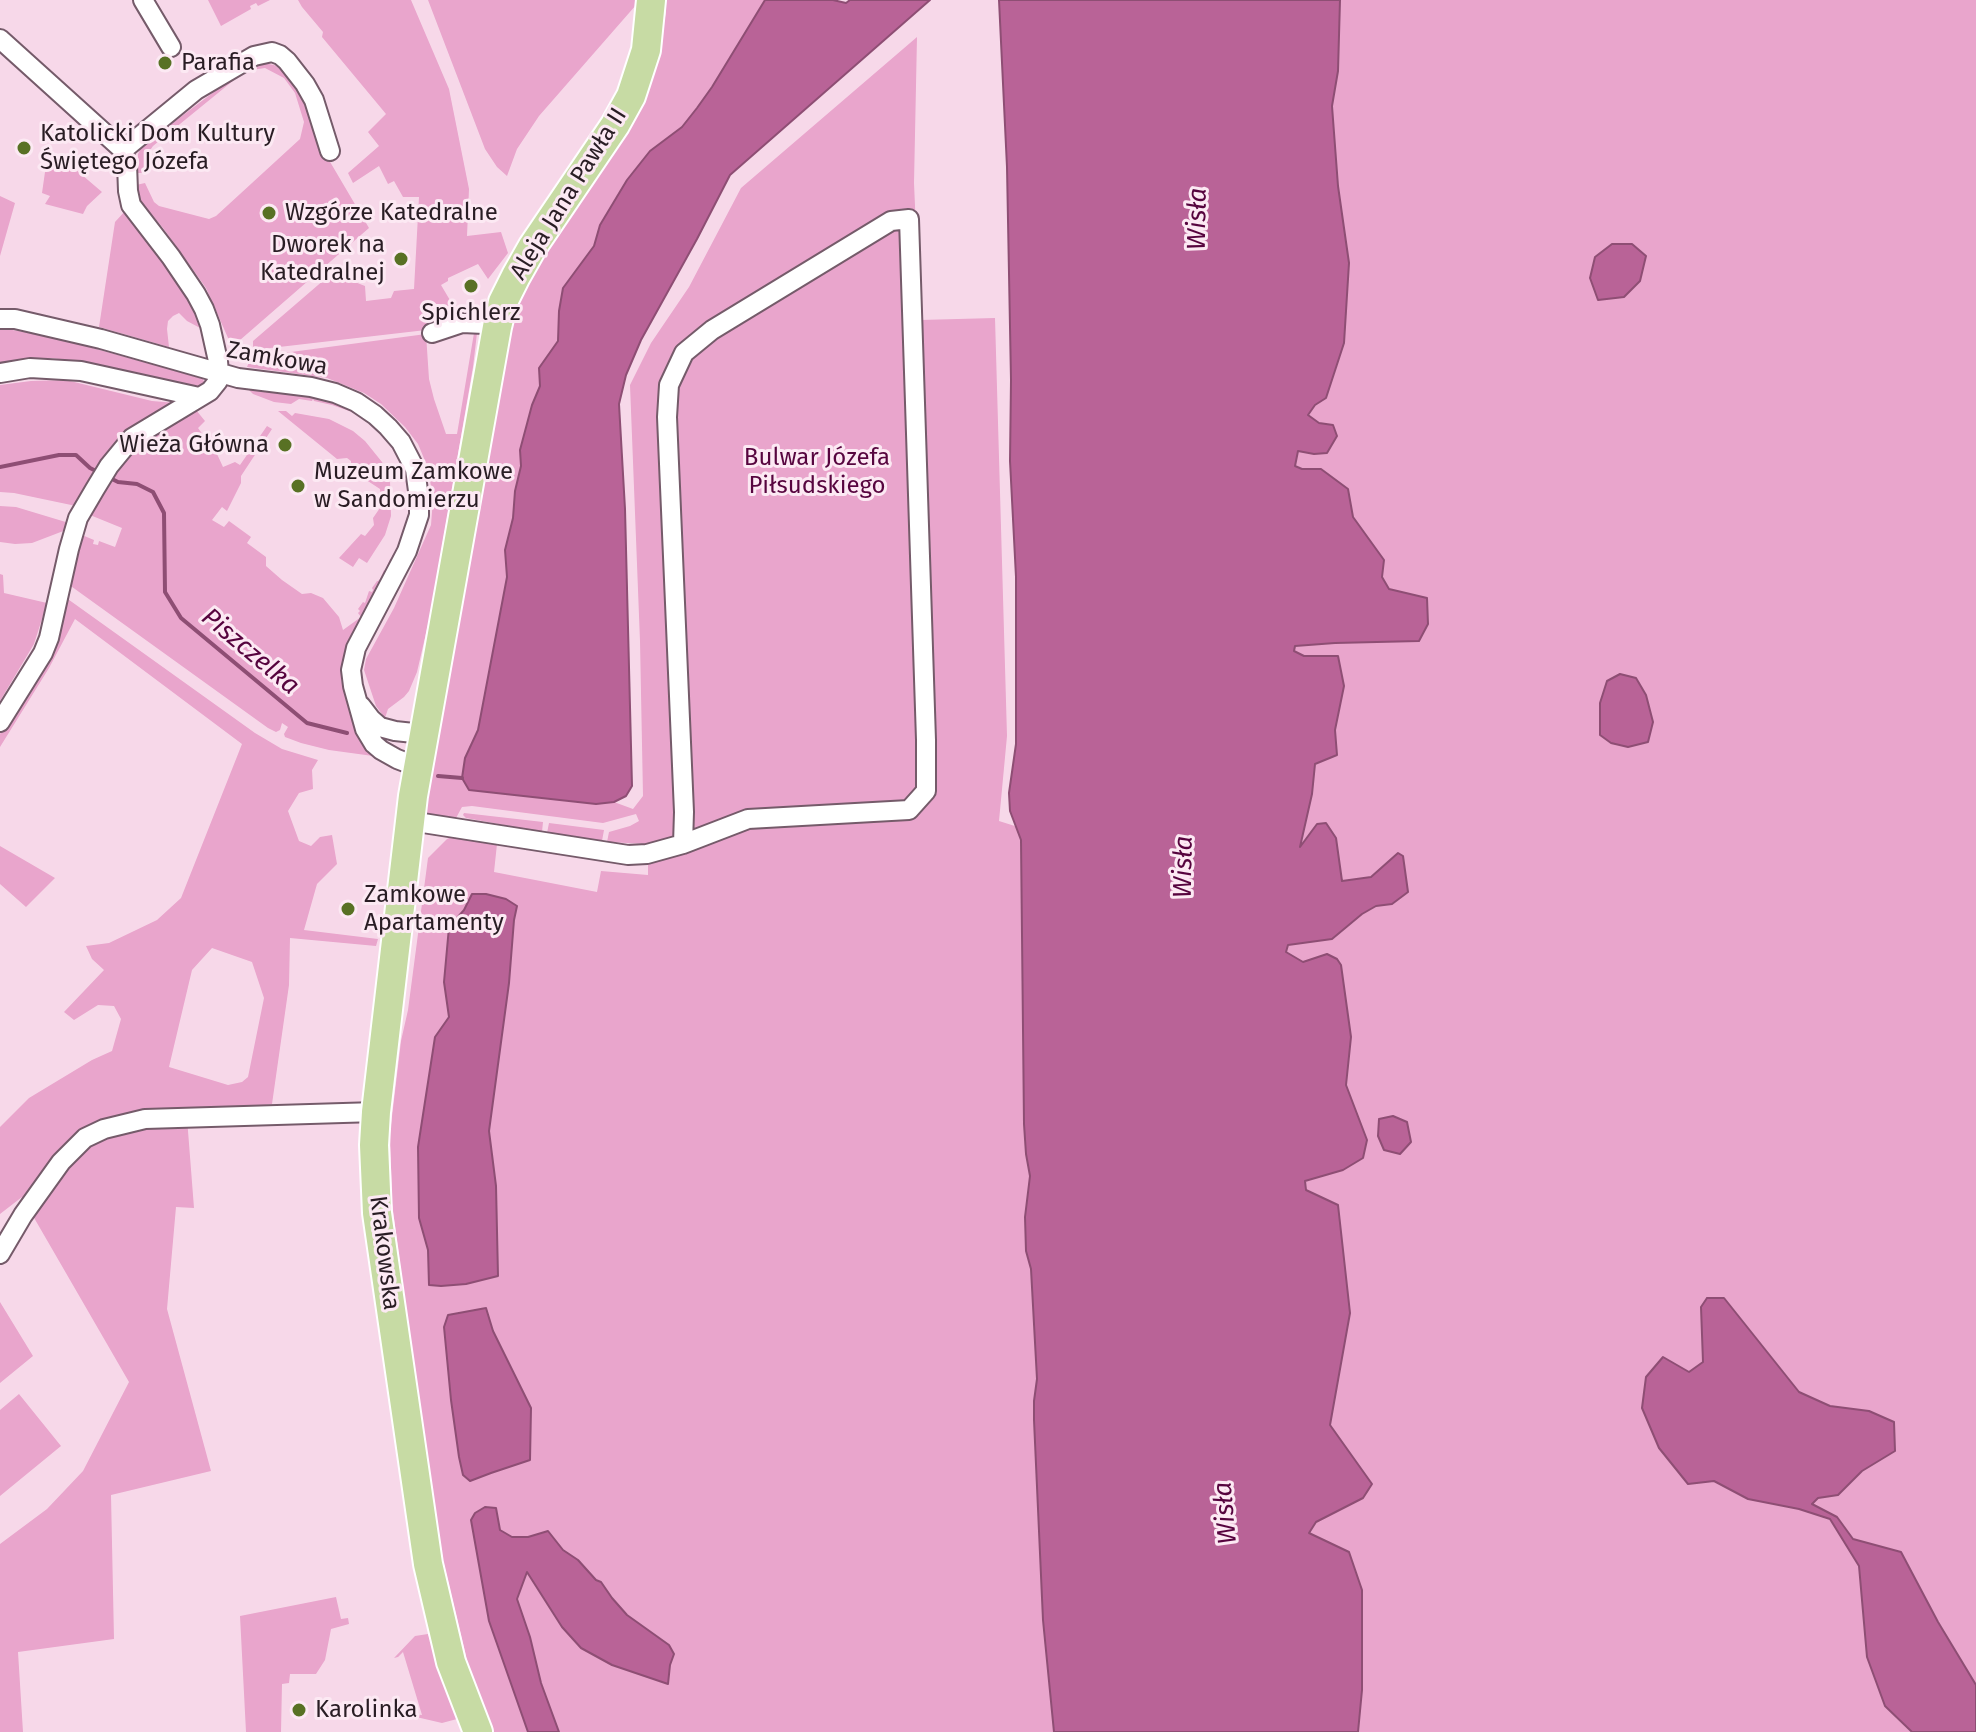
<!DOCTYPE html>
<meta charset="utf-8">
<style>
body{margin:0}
canvas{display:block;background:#f7d8e9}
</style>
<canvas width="1976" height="1732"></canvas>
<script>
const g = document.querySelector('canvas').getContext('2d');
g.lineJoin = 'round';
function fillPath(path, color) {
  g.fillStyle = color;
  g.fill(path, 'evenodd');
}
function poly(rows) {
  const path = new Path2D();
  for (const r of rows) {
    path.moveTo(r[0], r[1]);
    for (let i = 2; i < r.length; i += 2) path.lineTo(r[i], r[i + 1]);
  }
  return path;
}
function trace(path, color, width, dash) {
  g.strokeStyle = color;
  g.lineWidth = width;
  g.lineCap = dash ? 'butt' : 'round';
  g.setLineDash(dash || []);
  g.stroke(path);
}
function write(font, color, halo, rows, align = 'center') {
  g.font = font + ' "Fira Sans",sans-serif';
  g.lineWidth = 6;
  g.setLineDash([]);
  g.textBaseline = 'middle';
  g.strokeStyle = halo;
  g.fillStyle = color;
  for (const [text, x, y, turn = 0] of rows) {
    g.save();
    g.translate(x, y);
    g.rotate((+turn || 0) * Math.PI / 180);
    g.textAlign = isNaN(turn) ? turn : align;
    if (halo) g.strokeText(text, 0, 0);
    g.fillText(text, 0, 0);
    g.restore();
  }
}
const green = poly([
 [208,0,270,0,258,6,256,3,250,6,251,9,221,26],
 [298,0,411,0,449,89,469,189,467,236,501,232,508,253,488,279,478,264,448,278,448,281,441,285,457,312,454,321,426,330,253,350,253,341,332,273,365,286,366,301,391,298,394,291,414,289,419,197,403,197,394,181,388,184,379,166,353,183,348,173,379,146,368,132,386,114,322,37,323,32,302,7],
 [428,0,636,0,636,5,539,116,517,149,507,176,497,167,485,149],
 [666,0,765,0,712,87,697,108,682,127,650,151,600,225,594,246,563,288,559,311,558,341,539,368,541,386,532,405,520,450,521,466,515,491,513,518,505,550,507,577,478,730,465,758,462,778,469,790,596,804,614,802,633,809,643,796,640,641,630,385,651,343,689,287,741,188,917,37,914,183,920,320,995,318,1007,736,999,821,1018,827,1021,840,1024,1124,1026,1154,1030,1176,1025,1217,1026,1251,1031,1269,1037,1379,1034,1401,1034,1420,1043,1620,1054,1732,494,1732,470,1673,443,1560,410,1340,392,1203,390,1133,401,1041,408,1010,428,858,447,839,459,833,497,844,494,872,597,892,601,871,648,875,648,844,607,842,609,832,630,826,639,821,636,814,603,823,472,806,462,807,456,818,424,814,511,317,532,271,638,112,656,65,666,12],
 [1340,0,1976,0,1976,1732,1358,1732,1362,1690,1362,1590,1309,1533,1316,1522,1363,1498,1372,1484,1330,1425,1350,1313,1338,1206,1306,1190,1305,1180,1343,1170,1367,1140,1346,1085,1351,1037,1303,962,1286,952,1288,945,1332,939,1362,914,1376,906,1392,904,1371,877,1341,881,1336,838,1300,850,1312,794,1315,764,1337,755,1335,730,1344,686,1338,656,1304,656,1294,651,1295,646,1335,643,1427,598,1389,589,1382,577,1384,560,1353,517,1348,489,1295,466,1298,451,1314,454,1319,423,1308,415,1315,405,1349,263,1338,186,1332,106,1338,71],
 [264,63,274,65,287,73,298,90,326,155,369,228,232,347,206,288,163,228,141,202,136,185,145,183,154,202,159,206,209,219,216,216,300,139,304,122,295,93,284,78,265,68,245,71,153,146,146,156,143,173,138,173,138,154,142,146,247,67],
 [61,157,102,192,87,206,83,214,45,204,50,196,42,193,45,172],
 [0,196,15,203,0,256],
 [126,210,187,291,202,329,187,321,179,313,173,316,168,321,167,329,169,347,99,327,115,222],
 [0,328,49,336,158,366,203,379,204,382,200,386,186,385,101,365,52,358,0,365],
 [474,333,477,333,473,367,430,616,417,672,409,691,404,697,388,709,385,718,376,706,364,670,366,659,394,608,431,525,433,499,428,468,418,444,405,427,381,404,364,393,327,378,247,367,249,362,261,356,426,334,429,379,434,399,446,434,457,434],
 [66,380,152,401,176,403,176,406,148,417,133,428,76,506,14,493,0,492,0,385,31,381],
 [253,387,315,396,339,403,351,409,375,425,389,438,404,463,410,483,411,496,410,520,407,532,398,552,343,660,341,679,344,691,361,735,373,756,329,750,301,743,285,737,284,734,288,727,282,723,280,730,276,732,268,728,68,584,82,535,94,540,93,544,98,545,99,541,115,547,122,528,90,515,117,469,133,448,148,436,196,410,205,421,198,428,217,454,223,467,235,462,240,465,267,426,272,429,241,476,241,483,227,511,222,507,212,520,224,527,229,521,251,537,247,543,266,557,266,566,282,580,302,594,311,593,323,598,339,617,343,630,361,617,358,613,360,611,358,609,363,602,365,603,369,591,372,592,373,590,372,588,377,581,378,581,380,579,384,570,385,571,390,559,393,558,392,556,399,547,398,545,402,536,404,537,406,525,409,523,408,513,410,514,410,508,408,507,408,494,409,493,406,480,407,479,400,461,400,458,386,438,370,423,352,412,332,405,314,401,313,399,312,401,299,399,291,404,274,402,253,394,249,390],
 [278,411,286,411,292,416,295,413,329,419,353,431,365,441,382,462,390,480,391,516,385,535,367,563,359,558,353,567,339,558,361,534,365,536,374,525,373,518,382,505,380,489,351,470,351,461,347,458,337,459],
 [0,506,16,507,69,523,66,530,32,543,15,544,0,542],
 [0,574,3,575,4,593,47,603,34,644,0,701],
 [65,597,255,733,282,749,318,760,312,770,313,789,299,793,288,811,299,841,311,846,320,837,332,835,337,864,317,884,304,930,378,939,376,946,290,938,289,985,272,1104,227,1110,187,1118,194,1208,176,1207,167,1309,211,1471,111,1495,114,1639,18,1652,23,1732,0,1732,0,1544,47,1509,83,1471,129,1382,22,1197,0,1214,0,1127,29,1098,92,1060,112,1051,121,1019,114,1006,98,1005,74,1020,64,1012,104,970,92,959,86,946,109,943,157,920,181,898,242,744,75,619,49,668,0,747,0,734,54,646],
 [212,948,252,962,264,998,248,1077,242,1082,228,1085,169,1067,192,970],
 [464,813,543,822,542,832,466,818,463,815],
 [549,823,604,830,602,841,547,833],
 [0,846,55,878,26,907,0,884],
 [0,1302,33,1356,0,1383],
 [19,1394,61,1446,0,1496,0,1410],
 [336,1597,341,1619,348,1618,349,1624,331,1629,325,1660,316,1674,290,1674,289,1683,282,1684,281,1732,246,1732,240,1616],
 [428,1634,457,1719,442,1723,412,1716,413,1714,422,1715,403,1652,398,1657,394,1658,415,1636]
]);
const water = poly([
 [765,0,833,0,846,3,850,0,930,0,730,175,697,239,641,340,626,375,619,404,625,509,632,786,626,796,614,802,596,804,469,790,462,778,465,758,478,730,507,577,505,550,513,518,515,491,521,466,520,450,532,405,540,386,539,368,558,341,559,311,563,288,594,246,600,225,627,180,650,151,682,127,697,108,712,87,765,0],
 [999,0,1340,0,1338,71,1332,106,1338,186,1349,263,1344,343,1326,398,1315,405,1308,415,1319,423,1333,425,1337,436,1327,453,1314,454,1298,451,1295,466,1302,469,1321,469,1348,489,1353,517,1384,560,1382,577,1389,589,1427,598,1428,624,1419,641,1335,643,1295,646,1294,651,1304,656,1338,656,1344,686,1335,730,1337,755,1315,764,1312,794,1300,847,1317,824,1326,823,1336,838,1342,881,1371,877,1398,853,1403,856,1408,892,1392,904,1376,906,1362,914,1332,939,1288,945,1286,952,1303,962,1327,954,1337,959,1341,965,1351,1037,1346,1085,1367,1140,1363,1158,1343,1170,1305,1181,1306,1190,1338,1205,1350,1313,1330,1425,1372,1484,1363,1498,1316,1522,1309,1533,1349,1552,1362,1590,1362,1690,1358,1732,1054,1732,1043,1620,1034,1420,1034,1401,1037,1379,1031,1269,1026,1251,1025,1217,1030,1176,1026,1154,1024,1124,1021,840,1010,811,1009,793,1016,744,1016,577,1010,461,1011,380,1007,167,999,0],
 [1612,244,1632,244,1646,256,1640,281,1624,297,1598,300,1590,278,1595,257,1612,244],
 [1620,674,1636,678,1646,695,1653,722,1648,742,1628,747,1611,743,1600,735,1600,703,1607,681,1620,674],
 [472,894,486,894,506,899,517,906,514,920,509,983,489,1131,496,1186,498,1276,466,1284,441,1286,429,1285,428,1250,419,1218,418,1147,435,1037,449,1017,444,982,449,927,464,910,472,894],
 [1393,1116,1407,1122,1411,1142,1400,1154,1384,1150,1378,1136,1379,1119,1393,1116],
 [1707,1298,1724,1298,1799,1392,1830,1406,1869,1411,1894,1422,1895,1451,1862,1471,1838,1495,1818,1498,1812,1504,1837,1517,1853,1539,1901,1552,1938,1622,1976,1685,1976,1732,1912,1732,1885,1706,1867,1657,1859,1566,1830,1519,1799,1509,1748,1499,1714,1481,1688,1484,1659,1448,1642,1408,1646,1377,1663,1357,1689,1372,1703,1362,1701,1307,1707,1298],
 [486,1308,493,1331,531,1408,530,1460,491,1473,470,1481,463,1475,459,1457,451,1400,444,1327,448,1315,486,1308],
 [485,1507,496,1508,500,1530,512,1537,528,1537,548,1531,563,1550,578,1560,596,1580,601,1582,612,1598,627,1615,669,1645,674,1654,670,1665,668,1684,612,1665,581,1648,562,1627,527,1572,517,1599,530,1637,541,1683,559,1732,528,1732,489,1621,471,1520,475,1513,485,1507]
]);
const stream = poly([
 [0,467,59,455,76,455,90,468,98,472],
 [110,478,118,482,137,484,153,492,164,513,165,592,181,618,307,723,347,733],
 [438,776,462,778]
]);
const minor = poly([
 [143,0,171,47],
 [0,39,123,150],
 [123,150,196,90,254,56,272,52,280,55,287,61,305,84,314,100,330,151],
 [0,319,15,319,101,339,238,378,311,387,335,393,356,402,375,415,388,427,401,442,415,469,419,498,419,515,407,551,356,648,351,670,353,686,365,729,374,744,381,750,397,759,418,767],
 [432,333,462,323,484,324,497,327],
 [0,373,30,368,81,371,199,397],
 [361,706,371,719,380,727,395,731,423,734],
 [0,722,43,653,49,638,69,549,78,518,95,489,109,466,132,438,210,391,218,381,219,373,218,361,210,325,204,309,196,294,171,257,131,205,128,191,127,164,123,150],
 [410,821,628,855,647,854,683,844,748,819,909,810,926,791,926,740,909,219,891,221,712,330,684,353,669,385,667,417,684,812,683,844],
 [0,1254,23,1215,61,1162,85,1138,104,1129,145,1119,376,1112]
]);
const primary = poly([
 [478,1732,451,1662,428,1564,377,1213,374,1145,376,1112,413,796,497,327,503,302,516,276,533,246,615,125,631,96,646,50,651,0]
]);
const markers = [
 [165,63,8,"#587124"],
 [24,148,8,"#587124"],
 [269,213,8,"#587124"],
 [401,259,8,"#587124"],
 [471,286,8,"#587124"],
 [285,445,8,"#587124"],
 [298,486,8,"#587124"],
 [348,909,8,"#587124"],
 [299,1710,8,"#587124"]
];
const poiNames = [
 ["Parafia",181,63],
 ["Katolicki Dom Kultury",40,134],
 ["Świętego Józefa",40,162],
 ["Wzgórze Katedralne",285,213],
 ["Dworek na",385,245,"right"],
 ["Katedralnej",385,273,"right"],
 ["Spichlerz",471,313,"center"],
 ["Wieża Główna",269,445,"right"],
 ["Muzeum Zamkowe",314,472],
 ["w Sandomierzu",314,500],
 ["Zamkowe",364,895],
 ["Apartamenty",364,923],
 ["Karolinka",315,1710]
];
const streetNames = [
 ["Aleja Jana Pawła II",569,194,-58],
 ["Zamkowa",277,359,10],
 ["Krakowska",384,1253,83]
];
const parkNames = [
 ["Bulwar Józefa",817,458],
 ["Piłsudskiego",817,486]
];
const waterNames = [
 ["Wisła",1198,219,-89],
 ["Piszczelka",250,652,40],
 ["Wisła",1184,867,-89],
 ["Wisła",1226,1513,-95]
];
fillPath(green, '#e9a5cc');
fillPath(water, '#b96397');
trace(water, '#8e4e74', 2);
trace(stream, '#8e4e74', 4);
trace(minor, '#755b6a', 22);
trace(primary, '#fff', 32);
trace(minor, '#fff', 18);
trace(primary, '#c7dba4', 28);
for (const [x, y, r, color] of markers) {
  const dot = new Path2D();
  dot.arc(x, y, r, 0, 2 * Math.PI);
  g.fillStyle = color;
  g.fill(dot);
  trace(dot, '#fce9f3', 3);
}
write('24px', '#291d24', '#fce9f3', poiNames, 'left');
write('24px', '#291d24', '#fce9f3', streetNames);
write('24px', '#57053f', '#fce9f3', parkNames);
write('italic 26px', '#56033e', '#fce9f3', waterNames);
</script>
